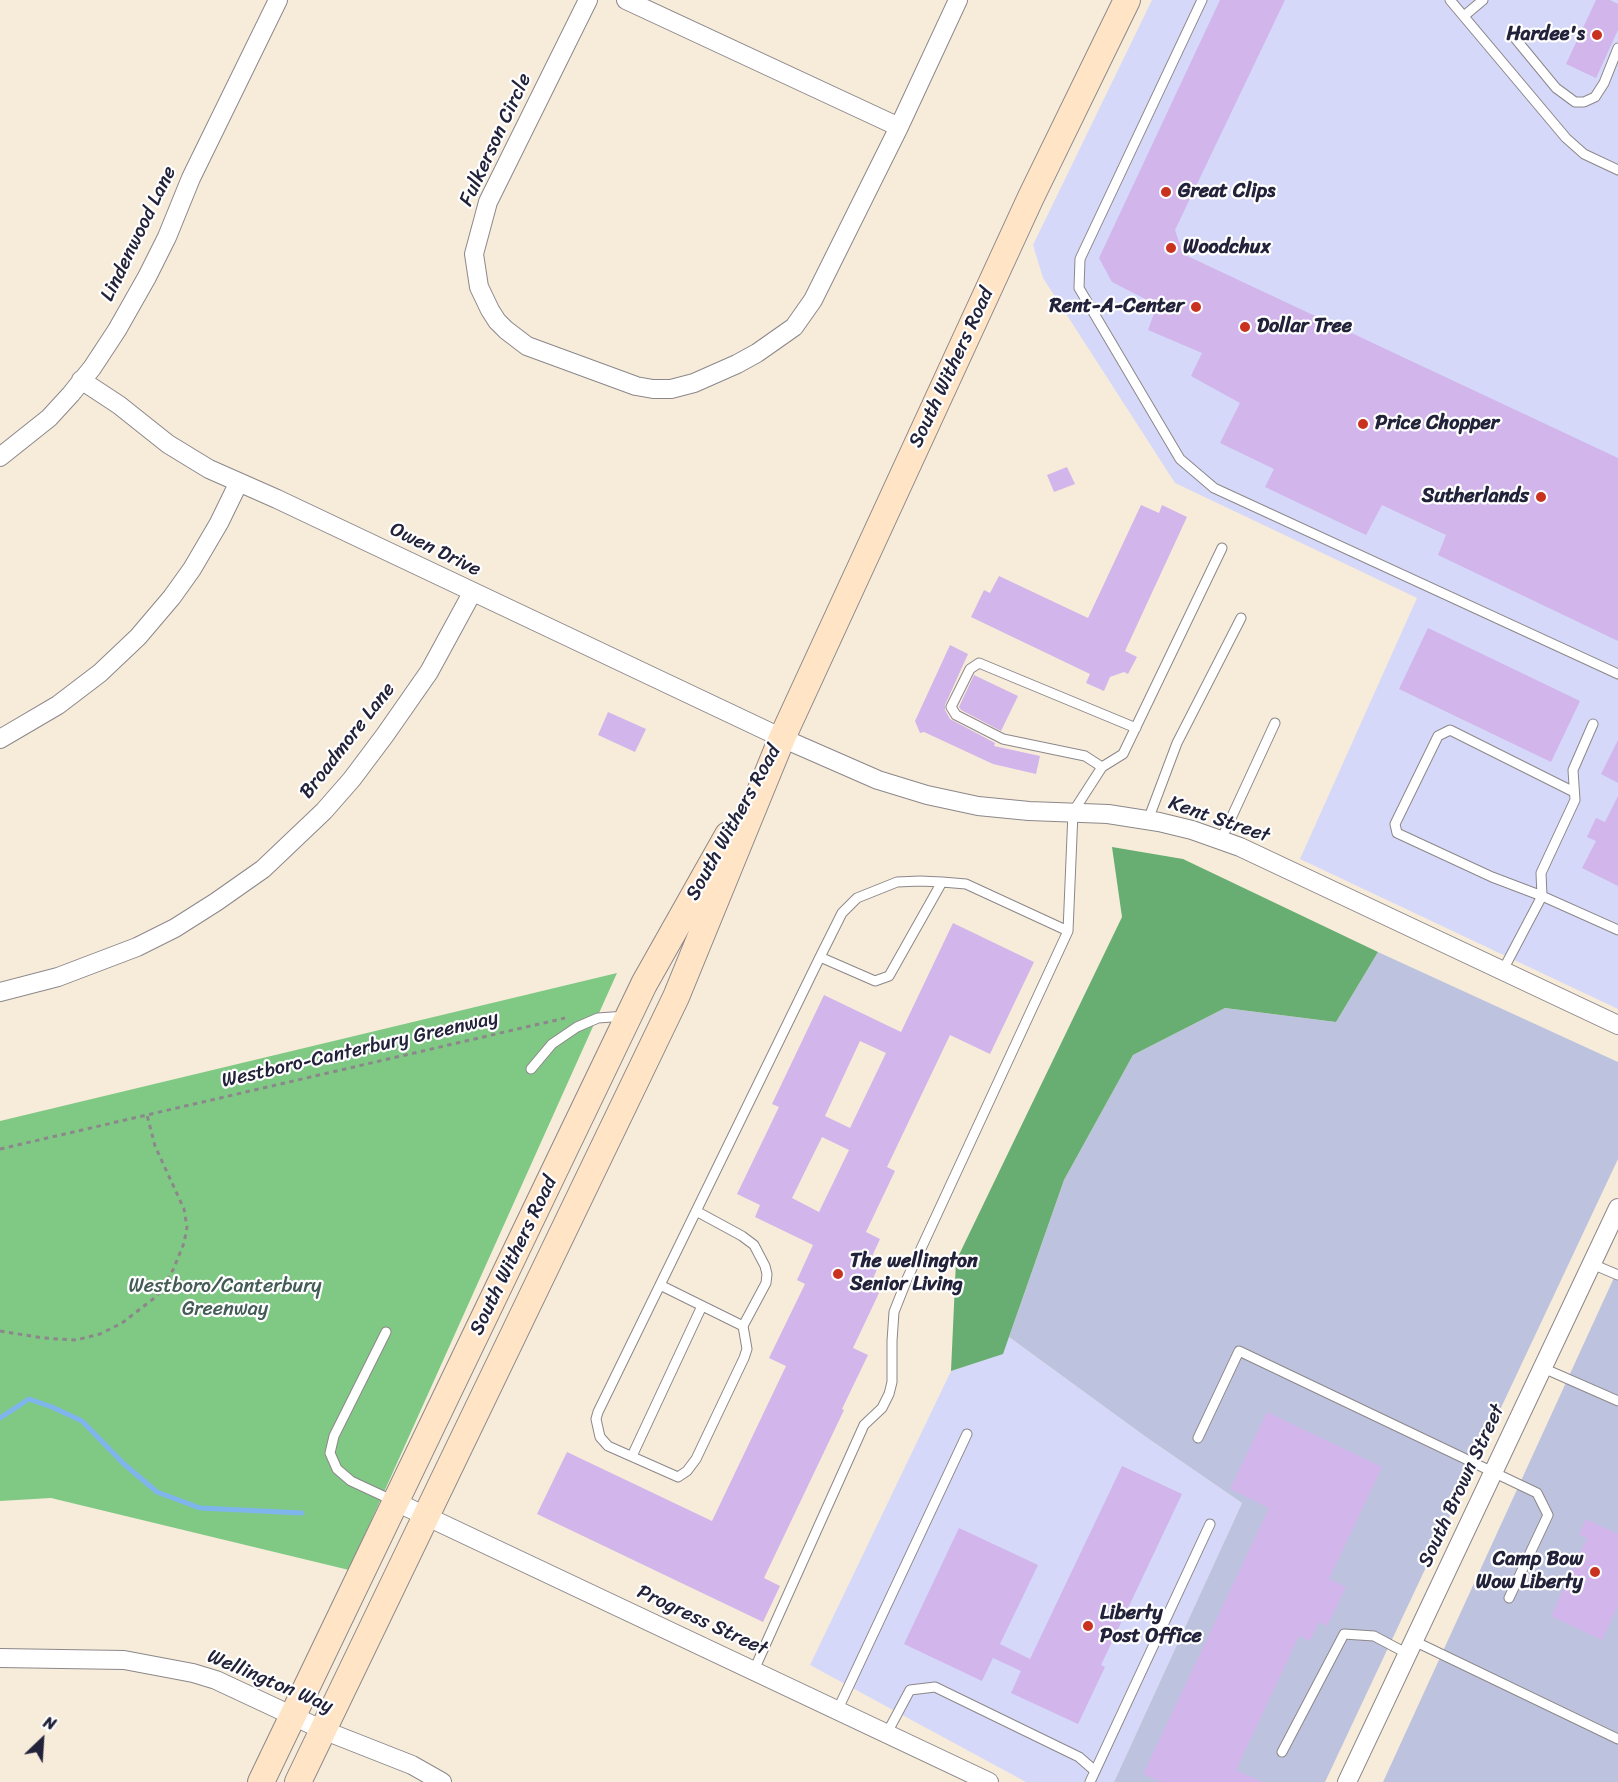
<!DOCTYPE html>
<style>
body{margin:0}
#map{position:relative;width:1618px;height:1782px;overflow:hidden;background:#f7ecda;font-family:Sriracha,sans-serif}
canvas{display:block}
.north{position:absolute;left:12px;top:1710px;width:60px;height:60px;-webkit-text-stroke:4px #fff;paint-order:stroke;rotate:25deg;font-size:16px;font-weight:700;line-height:24px;text-align:center;color:#22223b}
.north::after{content:'';display:block;margin:auto;width:21px;height:27px;background:#22223b;clip-path:polygon(50% 0,100% 100%,50% 72%,0 100%)}
</style>
<div id="map">
<canvas width="1618" height="1782"></canvas>
<div class="north">N</div>
</div>
<script>
const g = document.querySelector('canvas').getContext('2d');
g.lineJoin = 'round';
function fillPath(path, color) {
  g.fillStyle = color;
  g.fill(path, 'evenodd');
}
function poly(rows) {
  const path = new Path2D();
  for (const r of rows) {
    path.moveTo(r[0], r[1]);
    for (let i = 2; i < r.length; i += 2) path.lineTo(r[i], r[i + 1]);
  }
  return path;
}
function trace(path, color, width, dash) {
  g.strokeStyle = color;
  g.lineWidth = width;
  g.lineCap = dash ? 'butt' : 'round';
  g.setLineDash(dash || []);
  g.stroke(path);
}
function write(font, color, halo, rows, align = 'center') {
  g.font = font + ' Sriracha,sans-serif';
  g.lineWidth = 4.5;
  g.setLineDash([]);
  g.textBaseline = 'middle';
  g.strokeStyle = halo;
  g.fillStyle = color;
  for (const [text, x, y, turn = 0] of rows) {
    g.save();
    g.translate(x, y);
    g.rotate((+turn || 0) * Math.PI / 180);
    g.textAlign = isNaN(turn) ? turn : align;
    if (halo) g.strokeText(text, 0, 0);
    g.fillText(text, 0, 0);
    g.restore();
  }
}
const built = poly([
 [1152,0,1618,0,1618,1009,1300,859,1417,598,1175,483,1043,278,1033,245],
 [1009,1337,1146,1437,1242,1503,1114,1782,1026,1782,810,1665,951,1371,1002,1354]
]);
const industrial = poly([
 [1378,952,1618,1062,1618,1159,1325,1782,1114,1782,1242,1503,1146,1437,1009,1337,1064,1180,1133,1055,1225,1008,1336,1022],
 [1618,1269,1618,1782,1383,1782]
]);
const green = poly([
 [617,973,349,1570,51,1498,0,1501,0,1121]
]);
const forest = poly([
 [1112,847,1183,859,1378,952,1336,1022,1225,1008,1133,1055,1064,1180,1003,1354,951,1371,956,1261,1122,917]
]);
const stream = poly([
 [0,1418,29,1399,52,1407,82,1421,124,1464,157,1492,200,1508,302,1513]
]);
const building = poly([
 [1220,0,1285,0,1175,230,1183,254,1618,458,1618,641,1438,555,1446,535,1382,505,1366,535,1265,487,1274,469,1220,443,1240,403,1191,376,1202,353,1148,330,1157,305,1112,282,1099,258],
 [1596,0,1610,0,1618,4,1618,30,1596,78,1566,64],
 [1067,467,1075,484,1054,492,1047,475],
 [1141,505,1159,513,1162,505,1187,517,1125,651,1137,657,1128,674,1124,672,1110,677,1104,691,1086,683,1090,674,971,617,984,590,990,593,999,576,1088,618],
 [1428,628,1580,701,1551,762,1399,689],
 [950,645,968,654,945,705,945,710,950,719,995,743,994,746,1040,756,1036,774,993,764,924,732,920,733,915,721],
 [974,675,1018,696,1001,731,961,710,959,707],
 [608,712,646,729,635,752,598,735],
 [1618,740,1618,783,1601,774],
 [1618,796,1618,886,1582,868,1596,841,1587,837,1596,818,1605,822],
 [953,923,1034,962,990,1054,950,1035,887,1167,895,1171,866,1232,880,1239,869,1263,878,1267,869,1288,879,1293,853,1348,868,1355,842,1409,844,1410,764,1578,780,1586,763,1622,537,1514,567,1452,712,1521,786,1366,769,1358,805,1284,797,1280,813,1245,755,1217,760,1205,737,1194,779,1107,772,1104,824,995,901,1032],
 [860,1041,886,1053,850,1128,825,1116],
 [822,1137,849,1150,819,1212,792,1198],
 [1267,1412,1382,1467,1329,1579,1346,1587,1327,1626,1319,1622,1310,1641,1299,1636,1236,1770,1262,1782,1161,1782,1143,1774,1269,1508,1230,1489],
 [1122,1466,1182,1494,1101,1665,1105,1667,1078,1724,1011,1693,1021,1671,993,1658,982,1681,904,1644,959,1528,1038,1565,1000,1644,1030,1659],
 [1586,1519,1618,1534,1618,1606,1602,1640,1551,1616,1587,1538,1579,1535]
]);
const path = poly([
 [0,1149,565,1018],
 [0,1331,43,1338,76,1340,100,1334,122,1323,157,1296,173,1270,184,1243,187,1227,184,1209,155,1146,147,1115]
]);
const lane = poly([
 [1202,0,1080,259,1079,288,1180,459,1214,488,1618,674],
 [1450,0,1566,138,1584,154,1618,170],
 [1464,16,1483,0],
 [1514,37,1556,88,1575,102,1584,102,1595,97,1604,83,1618,48],
 [1593,724,1573,770,1575,800,1541,873,1542,896,1618,930],
 [1102,767,1085,756,1003,739,956,715,951,707,970,669,979,663,1136,728],
 [1148,820,1177,743,1241,618],
 [1221,840,1275,723],
 [942,882,889,976,875,981,820,957,842,913,857,898,897,882,920,881,942,882,966,884,1068,931],
 [1503,970,1542,896,1492,877,1397,833,1395,824,1438,736,1450,730,1574,792],
 [531,1069,552,1044,577,1027,598,1018,626,1016],
 [696,1211,742,1236,754,1245,765,1266,767,1274,766,1283,743,1326,747,1349,744,1358,696,1459,687,1471,678,1477,608,1446,600,1437,596,1419,598,1412,660,1285,820,957],
 [1592,1264,1618,1275],
 [660,1285,743,1326],
 [386,1332,334,1436,330,1453,337,1469,351,1481,394,1501],
 [1543,1368,1618,1401],
 [1198,1438,1239,1351,1537,1493,1548,1515,1509,1598],
 [632,1456,702,1306],
 [1414,1641,1618,1739],
 [754,1670,864,1425,882,1408,889,1394,892,1382,892,1341,894,1312,907,1279,1068,931,1073,812,1102,767,1123,754,1222,548],
 [838,1709,967,1434],
 [887,1733,910,1690,935,1687,1079,1757,1095,1771],
 [1282,1752,1344,1634,1374,1636,1408,1654],
 [1090,1782,1210,1524]
]);
const street = poly([
 [588,0,488,202,474,254,479,287,490,310,497,321,506,330,527,346,636,386,653,389,671,389,694,383,737,364,757,353,794,327,813,300,899,127,626,0],
 [899,127,958,0],
 [81,380,119,405,168,444,209,469,277,499,782,738,878,780,927,795,978,806,1029,811,1108,814,1159,822,1192,830,1240,847,1618,1025],
 [0,457,49,418,71,394,92,368,117,330,147,277,167,237,191,178,278,0],
 [0,739,58,705,100,673,138,637,172,597,192,569,219,523,238,484],
 [0,992,58,977,137,947,175,928,216,902,263,869,324,811,352,779,385,735,429,672,472,593],
 [396,1502,989,1782],
 [0,1658,124,1660,193,1673,216,1680,323,1730,412,1765,442,1782],
 [1347,1782,1618,1208]
]);
const secondary = poly([
 [261,1782,644,984,728,835],
 [298,1782,676,997,782,738,1031,197,1127,0]
]);
const markers = [
 [1597,35,6,"#c8321e"],
 [1166,192,6,"#c8321e"],
 [1171,248,6,"#c8321e"],
 [1196,307,6,"#c8321e"],
 [1245,327,6,"#c8321e"],
 [1363,424,6,"#c8321e"],
 [1541,497,6,"#c8321e"],
 [838,1274,6,"#c8321e"],
 [1595,1572,6,"#c8321e"],
 [1088,1626,6,"#c8321e"]
];
const poiNames = [
 ["Hardee's",1585,35,"right"],
 ["Great Clips",1178,192],
 ["Woodchux",1183,248],
 ["Rent-A-Center",1184,307,"right"],
 ["Dollar Tree",1257,327],
 ["Price Chopper",1375,424],
 ["Sutherlands",1529,497,"right"],
 ["The wellington",850,1262],
 ["Senior Living",850,1285],
 ["Camp Bow",1583,1560,"right"],
 ["Wow Liberty",1583,1583,"right"],
 ["Liberty",1100,1614],
 ["Post Office",1100,1637]
];
const streetNames = [
 ["Fulkerson Circle",496,140,-65],
 ["Lindenwood Lane",139,234,-64],
 ["South Withers Road",952,368,-65],
 ["Owen Drive",435,550,26],
 ["Broadmore Lane",348,741,-52],
 ["Kent Street",1219,820,19],
 ["South Withers Road",734,823,-61],
 ["Westboro-Canterbury Greenway",360,1050,-13],
 ["South Withers Road",514,1256,-64],
 ["South Brown Street",1462,1486,-65],
 ["Progress Street",702,1621,25],
 ["Wellington Way",270,1682,23]
];
const parkNames = [
 ["Westboro/Canterbury",225,1287],
 ["Greenway",225,1310]
];
fillPath(built, '#d5d8f9');
fillPath(industrial, '#bdc3de');
fillPath(green, '#80c985');
fillPath(forest, '#68ad72');
trace(stream, '#7eb5ed', 5);
fillPath(building, '#d1b5eb');
trace(lane, '#8c878a', 11);
trace(street, '#8c878a', 20);
trace(secondary, '#8c878a', 28);
trace(path, '#8c878a', 3, [4.5, 4.5]);
trace(lane, '#fff', 9);
trace(street, '#fff', 18);
trace(secondary, '#ffe4c6', 26);
for (const [x, y, r, color] of markers) {
  const dot = new Path2D();
  dot.arc(x, y, r, 0, 2 * Math.PI);
  g.fillStyle = color;
  g.fill(dot);
  trace(dot, '#fff', 2);
}
write('bold 20px', '#22223b', '#fff', poiNames, 'left');
write('20px', '#22223b', '#fff', streetNames);
write('20px', '#435c55', '#fff', parkNames);
</script>
